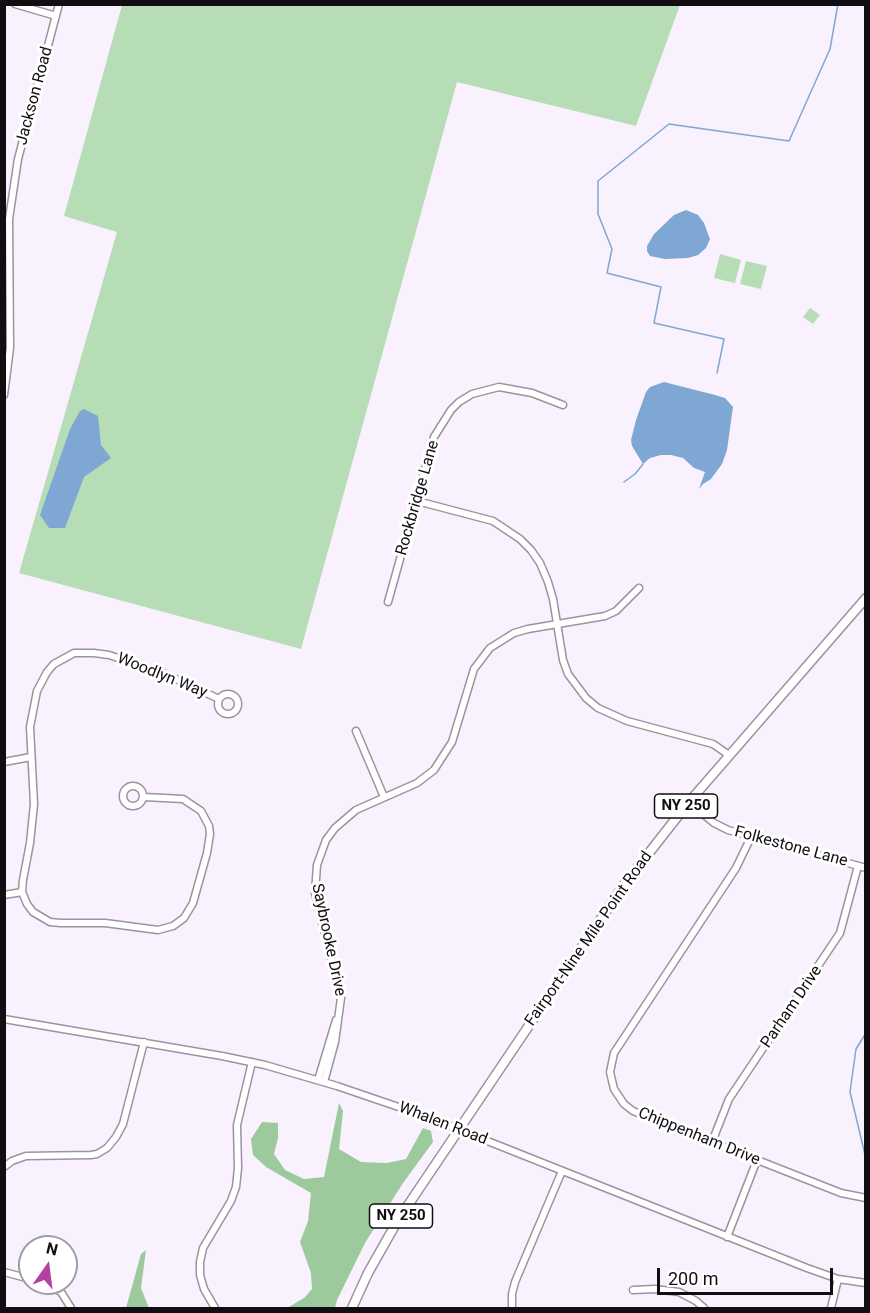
<!DOCTYPE html>
<style>
body{margin:0}
#map{position:relative;width:870px;height:1313px;overflow:hidden;background:#faf1fe;font-family:Roboto,sans-serif}
canvas{display:block}
.frame{position:absolute;inset:0;border:6px solid #110d12;pointer-events:none}
.north{position:absolute;left:18px;top:1235px;width:60px;height:60px;box-sizing:border-box;background:#fff;border:2px solid #a09ea0;border-radius:50%;rotate:14deg;font-size:16px;font-weight:700;line-height:24px;text-align:center;color:#110d12}
.north::after{content:'';display:block;margin:auto;width:21px;height:27px;background:#b142a0;clip-path:polygon(50% 0,100% 100%,50% 72%,0 100%)}
.scale{position:absolute;left:657px;top:1268px;width:176px;height:27px;box-sizing:border-box;border:3px solid #110d12;border-top:0;padding-left:8px;font-size:18px;line-height:21px;white-space:nowrap;color:#110d12;-webkit-text-stroke:4px #fff;paint-order:stroke}
</style>
<div id="map">
<canvas width="870" height="1313"></canvas>
<div class="frame"></div>
<div class="north">N</div>
<div class="scale">200 m</div>
</div>
<script>
const g = document.querySelector('canvas').getContext('2d');
g.lineJoin = 'round';
function fillPath(path, color) {
  g.fillStyle = color;
  g.fill(path, 'evenodd');
}
function poly(rows) {
  const path = new Path2D();
  for (const r of rows) {
    if (r.length === 3) {
      path.moveTo(r[0] + r[2], r[1]);
      path.arc(r[0], r[1], r[2], 0, 2 * Math.PI);
      continue;
    }
    path.moveTo(r[0], r[1]);
    for (let i = 2; i < r.length; i += 2) path.lineTo(r[i], r[i + 1]);
  }
  return path;
}
function trace(path, color, width, dash) {
  g.strokeStyle = color;
  g.lineWidth = width;
  g.lineCap = dash ? 'butt' : 'round';
  g.setLineDash(dash || []);
  g.stroke(path);
}
function write(font, color, halo, rows, align = 'center') {
  g.font = font + ' Roboto,sans-serif';
  g.lineWidth = 6;
  g.setLineDash([]);
  g.textBaseline = 'middle';
  g.strokeStyle = halo;
  g.fillStyle = color;
  for (const [text, x, y, turn = 0] of rows) {
    g.save();
    g.translate(x, y);
    g.rotate((+turn || 0) * Math.PI / 180);
    g.textAlign = isNaN(turn) ? turn : align;
    if (halo) g.strokeText(text, 0, 0);
    g.fillText(text, 0, 0);
    g.restore();
  }
}
const green = poly([
 [122,5,680,5,636,126,457,82,301,649,19,573,117,232,64,216],
 [720,254,741,260,735,283,714,278],
 [746,261,767,266,761,289,740,284],
 [810,308,820,315,813,324,803,317]
]);
const forest = poly([
 [339,1103,343,1111,339,1149,361,1162,387,1163,406,1159,423,1128,431,1131,433,1142,403,1183,365,1243,337,1300,335,1308,287,1308,304,1298,312,1289,311,1273,300,1242,308,1221,311,1193,266,1167,253,1155,251,1139,262,1122,278,1123,278,1138,274,1154,285,1170,304,1179,324,1177],
 [146,1250,141,1288,149,1308,126,1308,141,1254]
]);
const water = poly([
 [686,210,698,215,704,223,710,239,706,248,698,255,688,258,665,259,650,256,647,251,647,246,654,234,674,215],
 [664,382,715,395,725,398,733,407,727,450,722,464,711,479,703,484,699,489,705,472,694,468,683,458,671,455,661,455,650,458,643,464,632,446,631,440,636,420,646,392,650,387],
 [84,409,98,416,101,445,111,458,84,477,65,528,49,528,40,515,70,429,80,411]
]);
const stream = poly([
 [717,373,724,339,654,323,661,287,607,273,612,249,598,214,598,181,669,124,789,141,830,49,838,4],
 [624,482,635,474,643,464],
 [866,1033,856,1049,850,1092,866,1159]
]);
const minor = poly([
 [15,4,56,16],
 [4,395,10,348,9,219,18,159,59,4],
 [417,501,493,521,520,539,531,550,540,563,548,582,553,599,563,660,568,674,586,698,598,708,627,721,713,744,729,755],
 [388,602,434,437,451,410,459,402,472,394,499,387,532,393,563,405],
 [228,704,10],
 [356,731,384,797],
 [4,762,31,757],
 [133,796,10],
 [144,797,183,799,201,811,209,826,210,834,207,853,193,903,184,918,173,926,158,930,105,923,61,923,50,922,33,912,27,904,22,892,23,880,30,843,34,804,30,727,37,691,47,672,54,664,74,653,94,653,109,655,163,673,219,699],
 [689,802,714,823,728,830,866,868],
 [751,837,736,868,614,1053,610,1072,614,1089,624,1104,633,1111,841,1193,866,1198],
 [4,895,22,892],
 [4,1019,222,1056,265,1065,337,1086,422,1115,807,1268,838,1279,866,1283],
 [318,1080,336,1020],
 [324,1082,335,1042,341,998,315,893,317,865,326,840,335,828,356,810,417,783,434,770,452,742,474,669,490,648,514,633,528,629,605,616,616,611,639,588],
 [712,1142,729,1099,840,933,858,866],
 [4,1167,12,1161,26,1156,91,1155,97,1154,107,1148,116,1137,123,1124,144,1042],
 [727,1237,757,1160],
 [4,1272,30,1279],
 [44,1283,61,1292,71,1308],
 [633,1290,655,1289,679,1292,696,1301,704,1308],
 [215,1308,204,1289,200,1275,200,1262,203,1248,231,1201,236,1187,238,1168,237,1125,252,1062],
 [512,1308,512,1294,515,1282,562,1171],
 [831,1308,838,1279]
]);
const major = poly([
 [352,1308,368,1273,398,1220,623,886,689,802,866,598]
]);
const shields = [
 [686,806,63],
 [401,1216,63]
];
const shieldNames = [
 ["NY 250",686,806],
 ["NY 250",401,1216]
];
const streetNames = [
 ["Jackson Road",35,96,-75],
 ["Rockbridge Lane",418,498,-74],
 ["Woodlyn Way",162,676,22],
 ["Folkestone Lane",791,847,15],
 ["Fairport-Nine Mile Point Road",589,939,-55],
 ["Saybrooke Drive",328,940,78],
 ["Parham Drive",792,1007,-56],
 ["Whalen Road",443,1124,21],
 ["Chippenham Drive",699,1137,22]
];
fillPath(green, '#b6ddb6');
fillPath(forest, '#9cca9d');
fillPath(water, '#7fa7d4');
trace(stream, '#7fa7d4', 1.5);
trace(minor, '#9c92a1', 9);
trace(major, '#9c92a1', 11);
trace(minor, '#fff', 6);
trace(major, '#fff', 8);
for (const [x, y, w] of shields) {
  const box = new Path2D();
  box.roundRect(x - w / 2, y - 12, w, 24, 4.5);
  g.fillStyle = '#fff';
  g.fill(box);
  trace(box, '#110d12', 1.5);
}
write('bold 15px', '#110d12', null, shieldNames);
write('16px', '#110d12', '#fff', streetNames);
</script>
